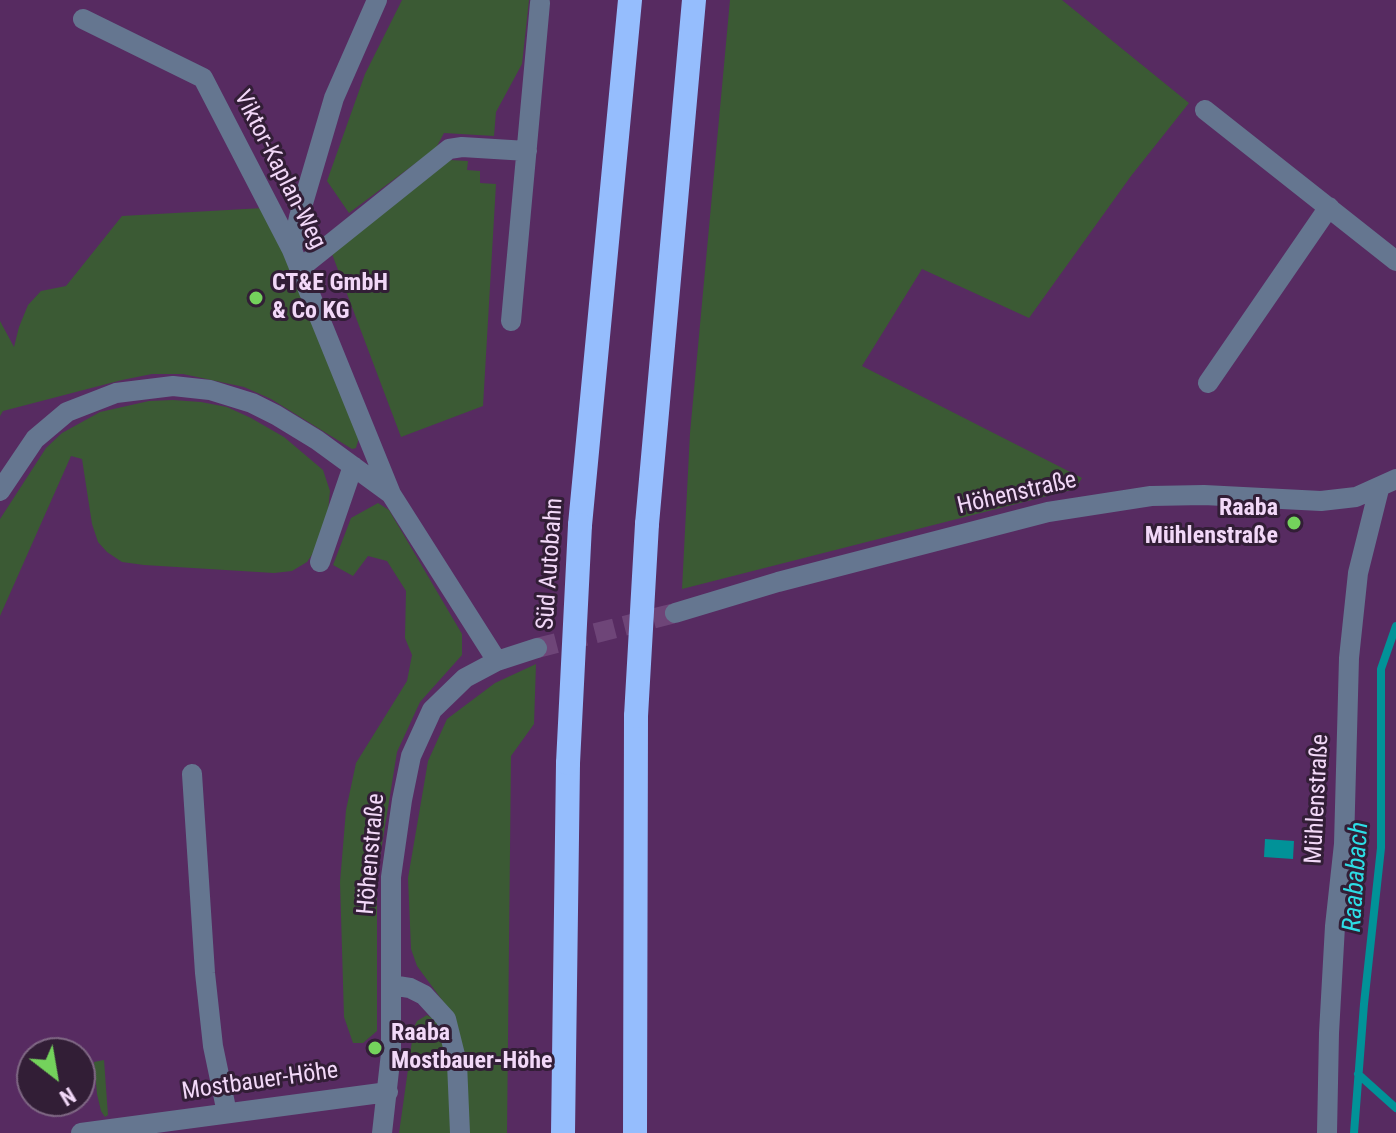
<!DOCTYPE html>
<meta charset="utf-8">
<style>
body{margin:0}
#map{position:relative;width:1396px;height:1133px;overflow:hidden;background:#572b61;font-family:"Roboto Condensed",sans-serif}
canvas{display:block}
.north{position:absolute;left:16px;top:1037px;width:80px;height:80px;box-sizing:border-box;background:#321e36;border:2px solid #7f6884;border-radius:50%;rotate:149deg;font-size:22px;font-weight:700;line-height:32px;text-align:center;color:#f2d8f8}
.north::after{content:'';display:block;margin:auto;width:28px;height:36px;background:#74d25c;clip-path:polygon(50% 0,100% 100%,50% 72%,0 100%)}
</style>
<div id="map">
<canvas width="1396" height="1133"></canvas>
<div class="north">N</div>
</div>
<script>
const g = document.querySelector('canvas').getContext('2d');
g.lineJoin = 'round';
function fillPath(path, color) {
  g.fillStyle = color;
  g.fill(path, 'evenodd');
}
function poly(rows) {
  const path = new Path2D();
  for (const r of rows) {
    path.moveTo(r[0], r[1]);
    for (let i = 2; i < r.length; i += 2) path.lineTo(r[i], r[i + 1]);
  }
  return path;
}
function trace(path, color, width, dash) {
  g.strokeStyle = color;
  g.lineWidth = width;
  g.lineCap = dash ? 'butt' : 'round';
  g.setLineDash(dash || []);
  g.stroke(path);
}
function write(font, color, halo, rows, align = 'center') {
  g.font = font + ' "Roboto Condensed",sans-serif';
  g.lineWidth = 6;
  g.setLineDash([]);
  g.textBaseline = 'middle';
  g.strokeStyle = halo;
  g.fillStyle = color;
  for (const [text, x, y, turn = 0] of rows) {
    g.save();
    g.translate(x, y);
    g.rotate((+turn || 0) * Math.PI / 180);
    g.textAlign = isNaN(turn) ? turn : align;
    if (halo) g.strokeText(text, 0, 0);
    g.fillText(text, 0, 0);
    g.restore();
  }
}
const green = poly([
 [402,0,529,0,522,64,496,112,494,136,444,133,436,148,349,213,327,181,365,74],
 [730,0,1062,0,1189,103,1131,176,1029,318,922,269,862,366,1082,478,1075,489,682,589,690,433],
 [450,160,468,161,467,170,480,171,480,183,496,184,483,406,401,437,332,254],
 [263,208,279,240,359,438,356,448,352,449,271,399,244,387,183,374,152,374,122,380,3,411,0,416,0,321,14,347,19,327,28,305,41,291,66,286,122,216],
 [173,400,201,402,227,407,251,418,284,437,323,470,330,491,327,521,314,552,307,562,292,571,274,573,144,565,122,562,107,552,98,542,92,524,82,459,71,456,0,616,0,519,46,448,62,433,100,412,149,401],
 [378,503,389,510,462,634,462,655,420,702,397,752,377,876,377,1031,363,1043,353,1043,344,1017,340,882,346,810,356,763,407,681,412,655,405,638,406,591,387,561,368,556,353,576,333,565,351,518],
 [536,664,534,724,511,756,507,1133,467,1133,453,1015,417,966,411,949,408,878,428,761,447,719,495,683],
 [427,1015,439,1022,450,1064,452,1133,399,1133,414,1027,417,1021],
 [104,1060,108,1115,105,1117,101,1111,97,1094,94,1062]
]);
const water = poly([
 [1265,839,1294,841,1293,859,1264,857]
]);
const stream = poly([
 [1358,1074,1396,1108],
 [1354,1133,1364,1004,1381,848,1381,669,1396,626]
]);
const minorTunnel = poly([
 [537,648,675,613]
]);
const minor = poly([
 [83,19,203,78,292,250,391,494,497,661],
 [1205,110,1396,261],
 [292,250,299,217,334,98,377,0],
 [299,269,449,149,462,147,527,151],
 [511,321,540,3],
 [1208,383,1329,207],
 [0,491,35,439,67,412,116,393,173,386,210,390,252,403,276,415,317,440,391,494],
 [320,562,353,466],
 [675,613,778,582,1048,512,1151,496,1204,495,1321,501,1356,497,1396,479],
 [192,774,205,973,213,1046,227,1113],
 [391,985,410,988,424,995,446,1019,457,1063,460,1133],
 [81,1133,388,1092],
 [382,1133,391,1053,391,877,402,800,411,756,432,710,465,678,497,661,537,648],
 [1327,1133,1329,1033,1335,926,1344,844,1349,658,1358,573,1379,489]
]);
const highway = poly([
 [647,524,694,0],
 [580,525,630,0],
 [563,1133,568,763],
 [635,1133,636,716]
]);
const highwayBridge = poly([
 [636,716,647,524],
 [568,763,580,525]
]);
const markers = [
 [256,298,8,"#74d25c"],
 [1294,523,8,"#74d25c"],
 [375,1048,8,"#74d25c"]
];
const streetNames = [
 ["Viktor-Kaplan-Weg",279,170,63],
 ["Höhenstraße",1017,494,-13],
 ["Süd Autobahn",551,564,-86],
 ["Mühlenstraße",1318,799,-87],
 ["Höhenstraße",372,854,-85],
 ["Mostbauer-Höhe",260,1082,-8]
];
const poiNames = [
 ["CT&E GmbH",272,284],
 ["& Co KG",272,312],
 ["Raaba",1278,509,"right"],
 ["Mühlenstraße",1278,537,"right"],
 ["Raaba",391,1034],
 ["Mostbauer-Höhe",391,1062]
];
const waterNames = [
 ["Raababach",1357,877,-86]
];
fillPath(green, '#3b5a34');
fillPath(water, '#019298');
trace(stream, '#019298', 8);
trace(minorTunnel, '#6e4578', 20, [20, 10]);
trace(minor, '#657690', 20);
trace(highway, '#95bdfd', 24);
trace(highwayBridge, '#95bdfd', 24);
for (const [x, y, r, color] of markers) {
  const dot = new Path2D();
  dot.arc(x, y, r, 0, 2 * Math.PI);
  g.fillStyle = color;
  g.fill(dot);
  trace(dot, '#321e36', 3);
}
write('24px', '#f2d8f8', '#321e36', streetNames);
write('bold 24px', '#f2d8f8', '#321e36', poiNames, 'left');
write('italic 26px', '#2ddde5', '#321e36', waterNames);
</script>
